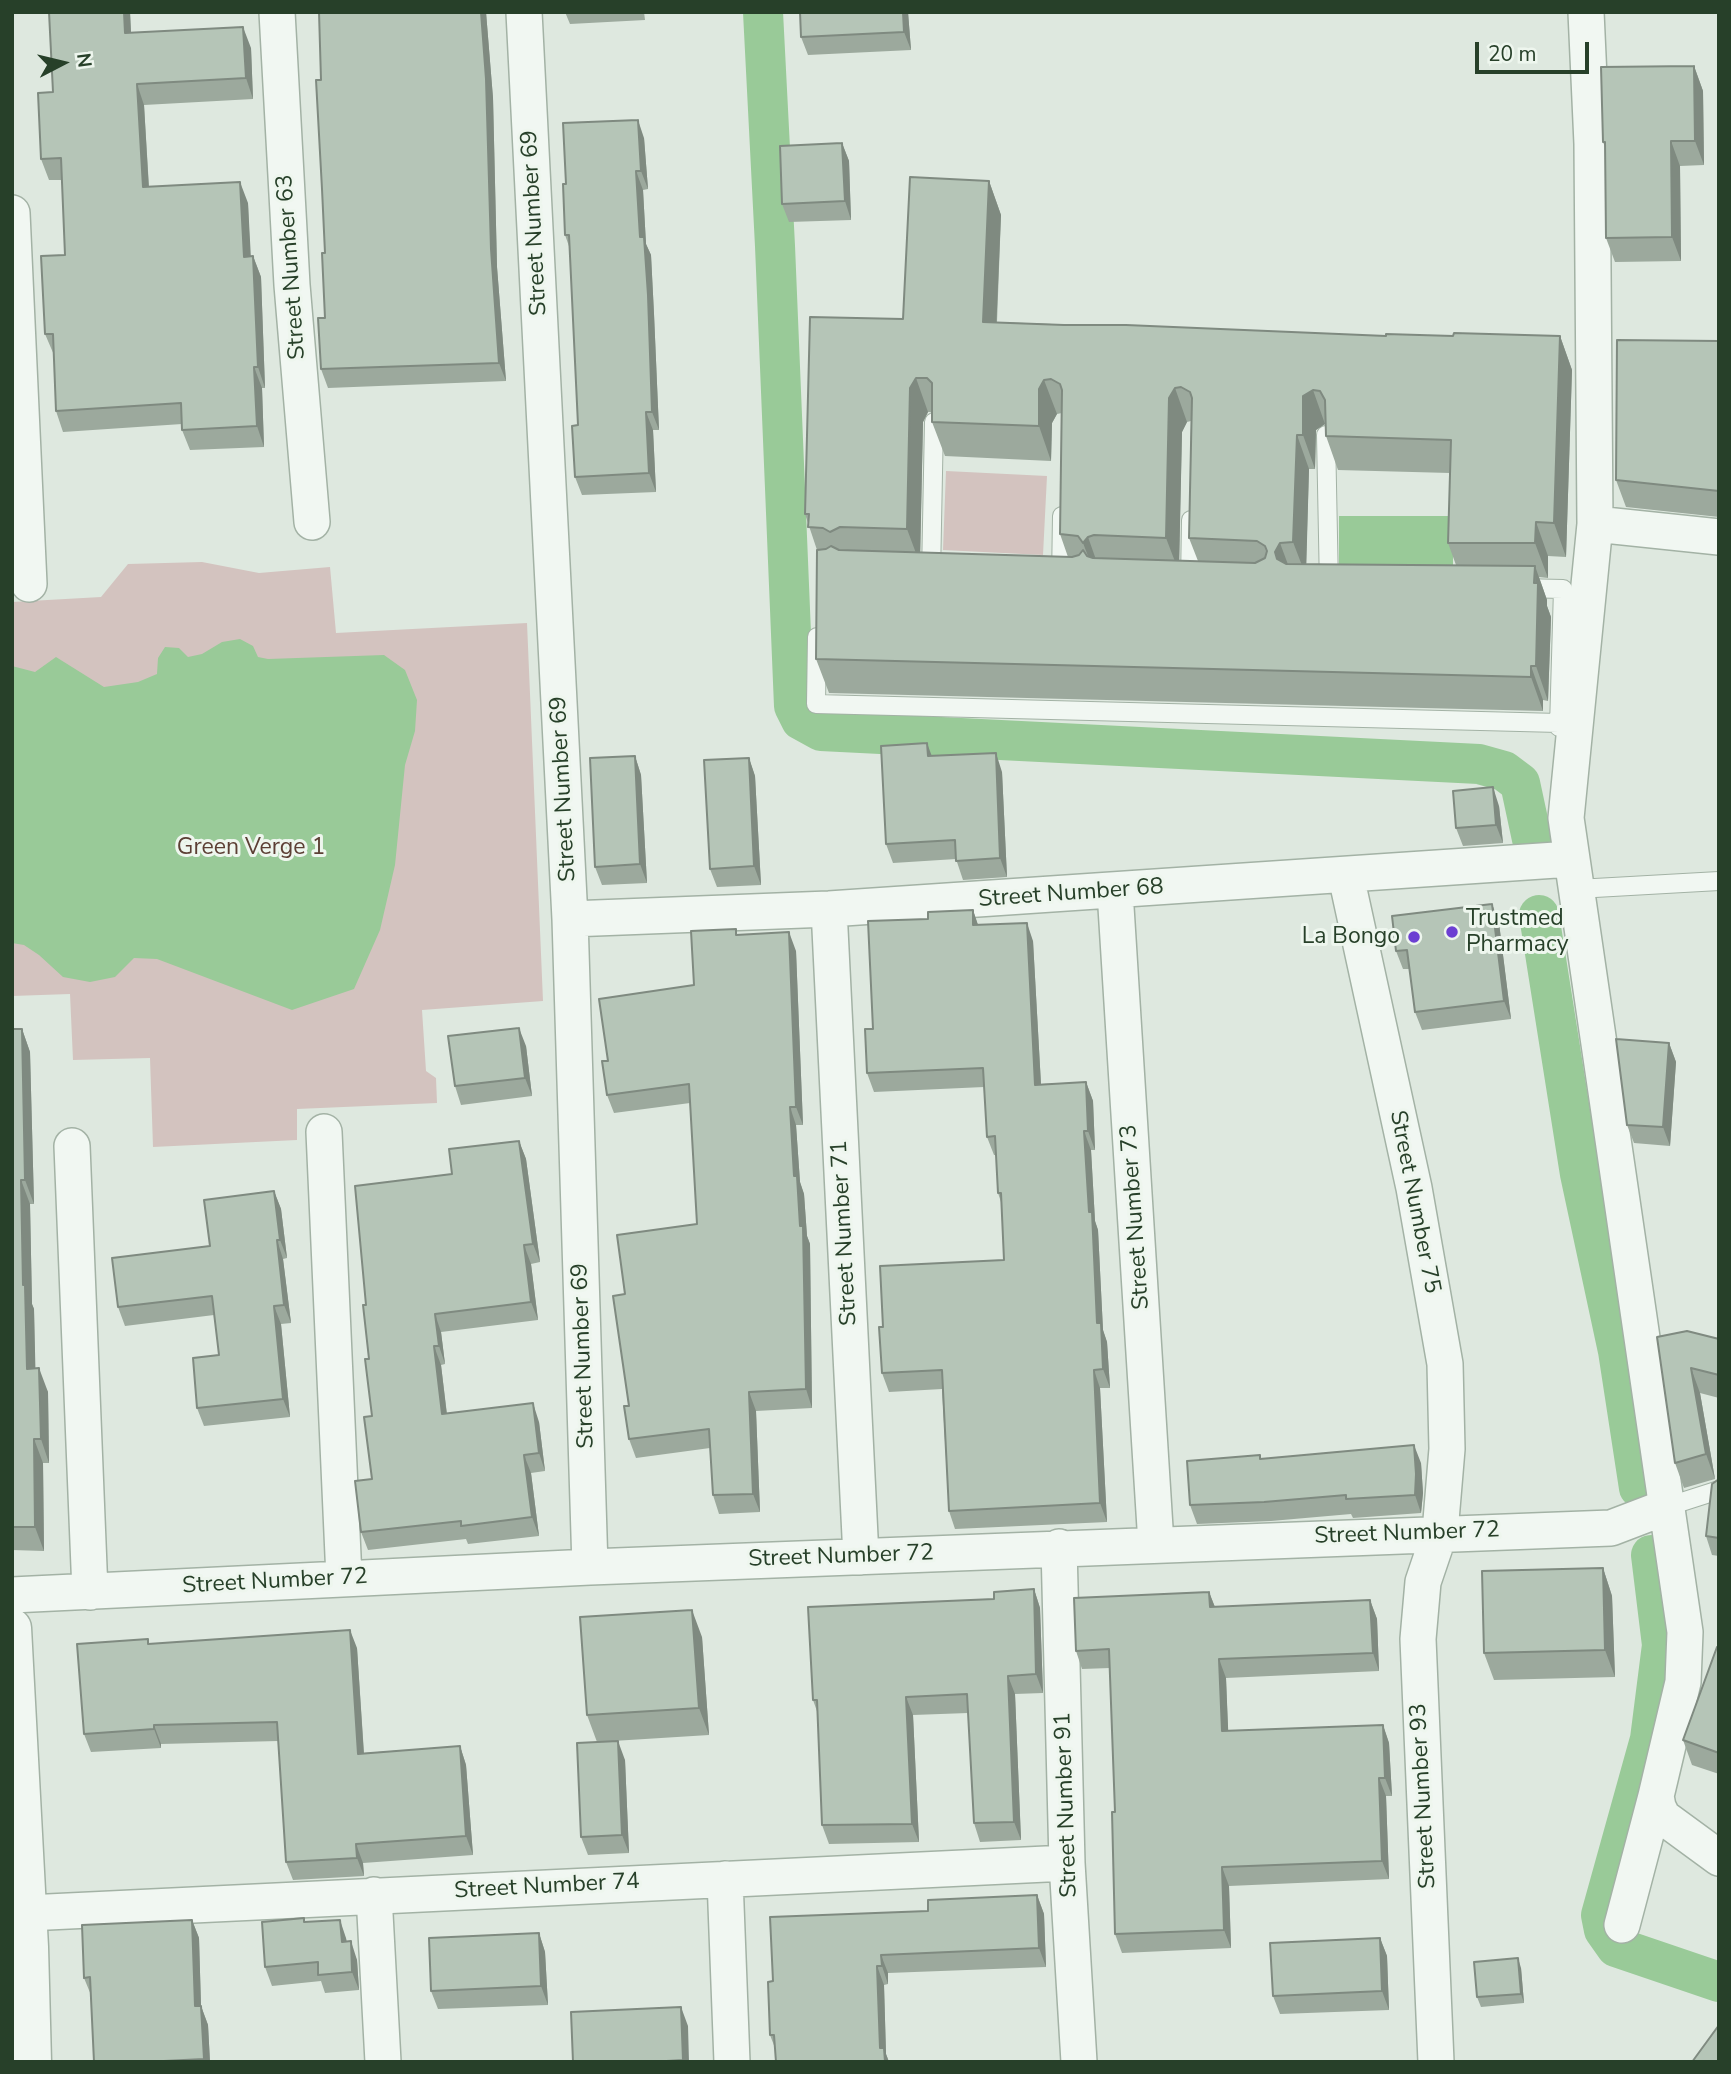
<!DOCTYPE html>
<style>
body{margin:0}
#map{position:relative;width:1731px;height:2074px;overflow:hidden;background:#dee8df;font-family:"Nunito Sans",sans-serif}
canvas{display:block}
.frame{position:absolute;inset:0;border:14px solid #274029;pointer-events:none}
.north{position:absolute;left:28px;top:28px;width:70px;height:70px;-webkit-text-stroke:5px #eef6ee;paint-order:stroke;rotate:83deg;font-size:19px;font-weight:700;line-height:28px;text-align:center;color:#274029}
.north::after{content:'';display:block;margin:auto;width:24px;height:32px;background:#274029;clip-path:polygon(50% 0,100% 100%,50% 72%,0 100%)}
.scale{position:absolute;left:1475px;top:42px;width:114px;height:32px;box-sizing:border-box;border:4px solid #274029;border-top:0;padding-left:9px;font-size:21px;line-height:24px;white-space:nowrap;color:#274029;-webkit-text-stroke:5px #eef6ee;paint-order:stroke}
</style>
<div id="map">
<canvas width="1731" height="2074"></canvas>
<div class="frame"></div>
<div class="north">N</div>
<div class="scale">20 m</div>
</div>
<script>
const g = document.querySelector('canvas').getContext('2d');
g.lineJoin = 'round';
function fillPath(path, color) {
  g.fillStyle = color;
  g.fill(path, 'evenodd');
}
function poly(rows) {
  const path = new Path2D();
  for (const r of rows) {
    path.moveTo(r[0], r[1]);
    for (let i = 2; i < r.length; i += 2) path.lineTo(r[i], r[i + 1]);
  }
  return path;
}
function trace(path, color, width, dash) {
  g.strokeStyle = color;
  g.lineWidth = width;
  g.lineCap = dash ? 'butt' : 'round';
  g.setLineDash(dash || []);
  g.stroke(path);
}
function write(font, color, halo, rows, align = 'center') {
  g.font = font + ' "Nunito Sans",sans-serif';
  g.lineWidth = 6;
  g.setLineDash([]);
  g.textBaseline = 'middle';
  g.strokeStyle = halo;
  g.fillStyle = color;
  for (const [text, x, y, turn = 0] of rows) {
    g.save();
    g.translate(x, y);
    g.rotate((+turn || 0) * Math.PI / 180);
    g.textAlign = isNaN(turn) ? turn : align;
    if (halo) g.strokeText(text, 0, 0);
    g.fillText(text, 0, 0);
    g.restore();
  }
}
const green = poly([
 [946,471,1047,476,1043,555,943,550],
 [202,562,259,573,330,567,336,633,527,623,543,1001,422,1010,426,1071,436,1078,437,1103,297,1109,297,1140,153,1147,150,1058,73,1060,70,994,12,996,12,602,101,597,128,564]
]);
const water = poly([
 [1339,516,1453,516,1453,566,1339,566],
 [240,639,253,646,258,657,268,659,384,655,405,670,417,700,415,731,405,765,395,865,380,930,354,989,292,1010,157,959,134,958,115,977,90,982,63,977,39,955,24,945,12,943,12,666,35,672,56,657,104,687,138,682,157,674,158,658,165,647,179,648,188,657,202,654,222,642]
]);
const canal = poly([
 [763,12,775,246,794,706,801,720,821,731,1479,764,1504,771,1520,783,1532,839],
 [1539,915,1580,1174,1618,1351,1639,1488],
 [1651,1555,1662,1645,1650,1739,1601,1915,1604,1930,1616,1947,1719,1982]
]);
const service = poly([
 [1326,435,1329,587],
 [931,575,934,422],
 [1061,579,1062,516],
 [1190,583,1191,520],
 [1519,588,1563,589,1559,727],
 [817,637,816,704,1559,723],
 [1577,889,1719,881],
 [1666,1507,1719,1490]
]);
const minor = poly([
 [277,12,292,285,312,522],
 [524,12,570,919,590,1567],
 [1586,12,1592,144,1595,524,1566,818,1685,1632,1683,1682,1656,1796,1658,1807,1663,1817,1719,1858],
 [12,213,29,584],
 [1595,524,1719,537],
 [1346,876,1414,1188,1445,1364,1447,1449,1440,1532,1423,1582,1418,1639,1436,2062],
 [1115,891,1156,1544],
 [829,909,861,1557],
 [570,919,829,909,1571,859],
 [324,1132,344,1578],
 [72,1146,90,1592],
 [1059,1547,1067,1863,1079,2062],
 [12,1595,590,1567,1611,1528,1666,1507],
 [725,1879,732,2062],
 [374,1895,383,2062],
 [27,1913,1067,1863],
 [1622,1925,1656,1796]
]);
const tertiary = poly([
 [12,1628,29,1947,32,2062]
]);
const wall = poly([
 [49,12,130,12,131,33,251,48,253,99,144,105,149,187,248,203,250,256,253,256,261,277,265,388,262,388,264,447,190,450,182,430,182,424,63,432,56,411,54,355,45,334,65,255,62,180,49,180,41,159,53,92],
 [319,12,486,12,493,98,497,267,506,381,328,388,321,369,325,318,325,253,321,80],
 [565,12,644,12,645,20,570,24],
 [908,12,911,50,808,55,801,37],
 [1694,66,1703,91,1704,165,1680,166,1681,261,1615,262,1606,238,1605,147,1603,142],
 [644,138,648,189,643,190,646,244,651,255,654,314,659,430,653,430,656,492,582,495,575,477,578,425,570,249,565,235],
 [842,143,849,161,851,220,789,222,782,204],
 [989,181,1001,215,997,322,1386,336,1560,336,1572,370,1566,557,1548,556,1548,578,1539,577,1547,600,1547,606,1551,617,1548,701,1543,700,1543,711,829,693,816,659,817,550,805,514,903,319],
 [928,412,932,412,932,422,945,456,1051,461,1052,423,1057,414,1062,413,1060,534,1068,557,920,553,923,422],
 [1191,421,1189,538,1198,561,1179,561,1182,432,1187,422],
 [1325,424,1326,436,1338,470,1450,473,1448,543,1456,565,1306,564,1309,469,1315,469,1316,430],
 [1719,341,1719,517,1626,507,1616,480],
 [635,756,641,775,647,883,602,885,595,867],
 [932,756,1002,772,1007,877,963,880,956,859,893,863,886,844],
 [749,758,755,776,761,885,717,887,710,869],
 [1499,806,1503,843,1463,846,1456,828],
 [1492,904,1499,923,1511,1019,1422,1030,1415,1012,1410,969,1403,969,1396,951],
 [973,910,978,925,1033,941,1041,1084,1086,1082,1093,1101,1095,1150,1091,1150,1095,1221,1098,1230,1103,1330,1107,1342,1110,1388,1100,1388,1107,1522,955,1529,949,1511,942,1389,889,1392,882,1373,883,1327,1004,1260,1001,1202,998,1193,996,1155,994,1155,987,1137,984,1087,874,1092,867,1073,873,1029,928,919],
 [738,934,796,951,803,1125,796,1125,800,1182,804,1194,807,1236,810,1244,812,1408,756,1411,760,1512,719,1514,713,1495,710,1448,636,1458,629,1439,625,1294,697,1224,690,1103,614,1113,607,1095,608,1061,694,985],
 [12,1029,22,1029,30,1052,34,1204,30,1204,32,1304,34,1309,35,1368,48,1392,49,1463,43,1463,44,1551,12,1550],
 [1669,1043,1676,1062,1670,1146,1634,1143,1627,1125],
 [526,1046,532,1096,461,1105,455,1086],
 [519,1141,526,1159,540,1262,531,1264,538,1320,441,1332,445,1364,441,1365,447,1414,539,1422,545,1471,531,1473,539,1536,468,1544,466,1539,368,1550,361,1532,372,1479,372,1416,366,1305,452,1174],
 [274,1191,281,1209,287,1258,283,1259,291,1323,281,1324,290,1417,204,1426,197,1408,219,1355,214,1315,125,1326,118,1307,210,1246],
 [1657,1337,1719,1339,1719,1398,1700,1393,1715,1479,1684,1488,1675,1463],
 [1262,1459,1421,1463,1423,1493,1421,1513,1353,1518,1351,1514,1271,1521,1197,1524,1190,1505],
 [1719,1479,1719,1556,1712,1555,1706,1536],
 [1603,1568,1612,1596,1615,1677,1494,1680,1484,1653],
 [1034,1589,1040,1608,1043,1693,1015,1694,1021,1840,980,1842,974,1823,968,1713,913,1715,919,1842,829,1844,822,1825,818,1714,813,1700,994,1599],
 [1209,1592,1215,1607,1370,1600,1377,1619,1379,1671,1226,1678,1228,1731,1383,1725,1389,1743,1392,1796,1386,1796,1389,1879,1229,1886,1231,1948,1122,1953,1115,1934,1115,1812,1110,1668,1082,1669,1076,1651],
 [702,1637,709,1735,597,1742,625,1760,629,1853,588,1855,581,1837,597,1742,587,1715],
 [150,1644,357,1648,364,1753,460,1746,466,1765,473,1855,363,1863,364,1876,293,1880,286,1862,278,1741,161,1744,161,1748,91,1752,84,1734],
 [1719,1648,1719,1774,1692,1765,1683,1740],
 [1037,1895,1044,1914,1046,1967,888,1973,888,1984,884,1985,886,2054,889,2062,776,2062,775,2048,770,2035,773,1981,928,1911],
 [192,1920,199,1938,201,2006,208,2025,210,2062,94,2062,91,1995,84,1978],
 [305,1922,346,1938,347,1942,357,1960,359,1990,325,1993,321,1981,272,1986,265,1967],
 [539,1933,545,1952,548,2005,438,2009,431,1991],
 [1380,1938,1387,1956,1389,2010,1280,2014,1273,1996],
 [1521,1968,1524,2003,1481,2007,1477,1997]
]);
const shadedWall = poly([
 [124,12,130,12,132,54,125,33],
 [481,12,486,12,493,98,497,267,506,381,499,363,491,249],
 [903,12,908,12,911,50,904,32],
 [243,27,251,48,253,99,246,78],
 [1694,66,1703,91,1704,165,1695,141],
 [137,84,144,105,150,208,143,187],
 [638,120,644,138,648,189,641,171],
 [1671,141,1680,166,1681,261,1672,237],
 [842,143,849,161,851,220,845,201],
 [636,171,643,190,646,244,651,255,654,314,659,430,652,412],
 [989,181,1001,215,995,356,983,322],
 [240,182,248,203,252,278,244,257],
 [253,256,261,277,265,388,258,367],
 [1560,336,1572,370,1566,557,1554,523],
 [254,367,262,388,264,447,257,426],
 [916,378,928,412,923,422,920,564,907,529,910,388],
 [1044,380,1057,414,1052,423,1051,461,1039,426,1039,389],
 [1175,388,1187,422,1182,432,1179,572,1166,538,1169,398],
 [1313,390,1325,424,1316,430,1315,469,1303,435,1303,396],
 [646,412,653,430,656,492,649,473],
 [1297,435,1309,469,1306,576,1293,542],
 [1536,522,1548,556,1548,578,1535,543],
 [1088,537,1100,571,1096,577,1083,543],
 [1280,543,1293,578,1277,559,1275,552],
 [1535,566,1547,600,1547,606,1551,617,1548,701,1536,666],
 [1531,666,1543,700,1543,711,1531,677],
 [927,743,934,762,928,756],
 [996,753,1002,772,1007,877,1000,858],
 [635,756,641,775,647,883,640,864],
 [749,758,755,776,761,885,754,866],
 [1493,787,1499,806,1503,843,1496,825],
 [1492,904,1499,923,1511,1019,1504,1001],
 [973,910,979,928,973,925],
 [1027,923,1033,941,1042,1103,1035,1085],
 [789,932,796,951,803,1125,796,1107],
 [519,1028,526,1046,532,1096,525,1078],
 [22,1029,30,1052,34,1204,25,1180],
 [1669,1043,1676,1062,1670,1146,1663,1127],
 [1086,1082,1093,1101,1095,1150,1088,1131],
 [790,1107,796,1125,800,1182,804,1194,807,1236,810,1244,812,1408,806,1389,800,1226,794,1176],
 [1084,1131,1091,1150,1095,1221,1098,1230,1103,1330,1107,1342,1110,1388,1103,1369,1097,1323,1089,1212],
 [519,1141,526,1159,540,1262,533,1244],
 [21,1180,30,1204,32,1304,34,1309,36,1393,27,1369,23,1285],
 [274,1191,281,1209,287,1258,280,1240],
 [277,1240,283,1259,291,1323,284,1305],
 [524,1245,531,1264,538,1320,531,1302],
 [274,1306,281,1324,290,1417,283,1399],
 [435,1314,441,1332,445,1364,439,1346],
 [434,1346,441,1365,449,1433,442,1414],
 [39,1368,48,1392,49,1463,41,1439],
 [1691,1368,1700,1393,1715,1479,1706,1454],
 [1094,1370,1100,1388,1107,1522,1100,1503],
 [749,1392,756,1411,760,1512,753,1494],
 [533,1403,539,1422,545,1471,539,1453],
 [34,1439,43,1463,44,1551,35,1527],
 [1414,1445,1421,1463,1423,1493,1421,1513,1415,1495],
 [524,1455,531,1473,539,1536,532,1517],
 [1603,1568,1612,1596,1615,1677,1605,1650],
 [1034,1589,1040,1608,1043,1693,1036,1674],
 [1209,1592,1216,1610,1210,1607],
 [1370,1600,1377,1619,1379,1671,1373,1653],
 [692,1610,702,1637,709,1735,699,1708],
 [350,1630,357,1648,365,1772,358,1754],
 [1219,1659,1226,1678,1229,1750,1222,1731],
 [1008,1676,1015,1694,1021,1840,1014,1822],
 [906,1697,913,1715,919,1842,912,1824],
 [154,1725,161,1744,161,1748,154,1729],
 [1383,1725,1389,1743,1392,1796,1385,1778],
 [618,1741,625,1760,629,1853,622,1835],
 [460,1746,466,1765,473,1855,466,1836],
 [1379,1778,1386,1796,1389,1879,1382,1861],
 [356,1844,363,1863,364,1876,357,1858],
 [1222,1867,1229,1886,1231,1948,1224,1930],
 [1037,1895,1044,1914,1046,1967,1039,1948],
 [192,1920,199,1938,201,2006,208,2025,210,2062,205,2062,204,2059,195,2006],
 [340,1920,346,1938,348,1960,342,1942],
 [539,1933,545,1952,548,2005,541,1986],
 [1380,1938,1387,1956,1389,2010,1382,1991],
 [351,1941,357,1960,359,1990,352,1972],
 [881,1955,888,1973,888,1984,882,1966],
 [1518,1958,1521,1968,1524,2003,1521,1994],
 [877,1966,884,1985,886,2054,889,2062,885,2062,880,2048],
 [681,2007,688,2026,689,2062,683,2062,683,2060]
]);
const building = poly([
 [49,12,124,12,125,33,243,27,246,78,137,84,143,187,240,182,244,257,253,256,258,367,254,367,257,426,182,430,181,403,56,411,53,334,45,334,41,256,65,255,61,158,41,159,38,93,53,92,49,12],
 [319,12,481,12,486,79,491,249,499,363,321,369,318,318,325,318,322,253,325,253,322,189,316,80,321,80,319,12],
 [800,12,903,12,904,32,801,37,800,12],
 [1694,66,1695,141,1671,141,1672,237,1606,238,1605,142,1603,142,1601,67,1694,66],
 [638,120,641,171,636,171,640,237,644,237,648,295,652,412,646,412,649,473,575,477,572,426,578,425,569,235,565,235,563,184,566,184,563,123,638,120],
 [842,143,845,201,782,204,780,146,842,143],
 [910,177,989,181,983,322,1064,325,1126,325,1386,336,1386,334,1453,336,1454,333,1560,336,1554,523,1536,522,1535,543,1448,543,1451,440,1326,436,1325,400,1320,391,1313,390,1303,396,1303,435,1297,435,1293,542,1280,543,1275,552,1277,559,1286,564,1535,566,1534,583,1538,583,1536,666,1531,666,1531,677,816,659,817,550,826,549,831,546,839,550,1072,557,1079,555,1083,550,1087,556,1093,558,1255,563,1265,558,1267,551,1265,546,1257,541,1189,538,1192,398,1190,392,1181,387,1175,388,1169,398,1166,538,1094,535,1088,537,1083,543,1078,536,1060,534,1062,390,1060,384,1051,379,1044,380,1039,389,1039,426,932,422,932,383,927,378,916,378,910,388,907,529,840,527,830,532,823,528,808,527,809,514,805,514,810,317,903,319,910,177],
 [1617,340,1719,341,1719,491,1616,480,1617,340],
 [927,743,928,756,996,753,1000,858,956,861,955,840,886,844,881,746,927,743],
 [635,756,640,864,595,867,590,758,635,756],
 [749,758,754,866,710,869,704,760,749,758],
 [1493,787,1496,825,1456,828,1453,791,1493,787],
 [1492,904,1504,1001,1415,1012,1407,950,1396,951,1392,916,1492,904],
 [973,910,973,925,1027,923,1035,1085,1086,1082,1088,1131,1084,1131,1089,1212,1092,1212,1097,1323,1101,1323,1103,1369,1094,1370,1100,1503,949,1511,942,1370,882,1373,879,1327,883,1327,880,1266,1004,1260,1001,1193,998,1193,995,1136,987,1137,983,1068,867,1073,865,1029,873,1029,868,921,928,919,928,912,973,910],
 [736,929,736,935,789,932,796,1107,790,1107,794,1176,797,1176,800,1226,803,1226,806,1389,749,1392,753,1494,713,1495,709,1429,629,1439,624,1406,629,1406,613,1296,625,1294,617,1235,697,1224,689,1084,607,1095,602,1061,608,1061,599,999,694,985,691,931,736,929],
 [519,1028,525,1078,455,1086,448,1036,519,1028],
 [12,1029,22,1029,25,1180,21,1180,23,1285,25,1285,27,1369,39,1368,41,1439,34,1439,35,1527,12,1527,12,1029],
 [1616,1039,1669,1043,1663,1127,1627,1125,1616,1039],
 [519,1141,533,1244,524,1245,531,1302,435,1314,439,1346,434,1346,442,1414,533,1403,539,1453,524,1455,532,1517,461,1526,461,1521,361,1532,355,1481,372,1479,364,1417,372,1416,365,1359,369,1359,363,1305,366,1305,355,1186,452,1174,449,1149,519,1141],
 [274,1191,280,1240,277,1240,284,1305,274,1306,283,1399,197,1408,193,1358,219,1355,212,1296,118,1307,112,1258,210,1246,204,1200,274,1191],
 [1687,1331,1719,1339,1719,1375,1691,1368,1706,1454,1675,1463,1657,1337,1687,1331],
 [1414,1445,1416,1474,1415,1495,1346,1499,1346,1495,1264,1502,1190,1505,1187,1461,1260,1455,1260,1459,1414,1445],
 [1719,1479,1719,1538,1706,1536,1712,1484,1719,1479],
 [1603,1568,1605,1650,1484,1653,1482,1571,1603,1568],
 [1034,1589,1036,1674,1008,1676,1014,1822,974,1823,967,1694,906,1697,912,1824,822,1825,817,1700,813,1700,808,1607,994,1599,994,1592,1034,1589],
 [1209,1592,1210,1607,1370,1600,1373,1653,1219,1659,1222,1731,1383,1725,1385,1778,1379,1778,1382,1861,1222,1867,1224,1930,1115,1934,1112,1812,1115,1812,1109,1649,1076,1651,1074,1598,1209,1592],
 [692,1610,699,1708,587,1715,580,1617,692,1610],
 [350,1630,358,1754,460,1746,466,1836,356,1844,357,1858,286,1862,277,1722,154,1725,154,1729,84,1734,77,1644,148,1639,148,1644,350,1630],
 [1717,1647,1719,1648,1719,1753,1683,1740,1717,1647],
 [618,1741,622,1835,581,1837,577,1743,618,1741],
 [1037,1895,1039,1948,881,1955,882,1966,877,1966,880,2048,884,2048,885,2062,776,2062,774,2035,770,2035,768,1982,773,1981,770,1917,928,1911,928,1900,1037,1895],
 [304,1918,304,1922,340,1920,342,1942,351,1941,352,1972,318,1975,318,1962,265,1967,262,1922,304,1918],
 [192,1920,195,2006,201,2006,204,2059,144,2062,94,2062,90,1977,84,1978,82,1925,192,1920],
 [539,1933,541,1986,431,1991,429,1938,539,1933],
 [1380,1938,1382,1991,1273,1996,1270,1943,1380,1938],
 [1518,1958,1521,1994,1477,1997,1474,1962,1518,1958],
 [681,2007,683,2060,650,2062,573,2062,571,2012,681,2007],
 [1719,2025,1719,2062,1692,2062,1719,2025]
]);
const markers = [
 [1452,932,7,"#6c3fd2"],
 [1414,937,7,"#6c3fd2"]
];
const streetNames = [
 ["Street Number 69",535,223,-93],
 ["Street Number 63",292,267,-94],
 ["Street Number 69",564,789,-93],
 ["Street Number 68",1071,894,-4],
 ["Street Number 75",1414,1202,79],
 ["Street Number 73",1136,1217,-94],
 ["Street Number 71",845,1233,-93],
 ["Street Number 69",584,1356,-92],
 ["Street Number 72",1407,1534,-2],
 ["Street Number 72",841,1557,-2],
 ["Street Number 72",275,1582,-3],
 ["Street Number 93",1424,1796,-93],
 ["Street Number 91",1067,1805,-92],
 ["Street Number 74",547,1887,-3]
];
const parkNames = [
 ["Green Verge 1",251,848]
];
const poiNames = [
 ["Trustmed",1466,919],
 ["Pharmacy",1466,945],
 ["La Bongo",1400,937,"right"]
];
fillPath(green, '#d3c3bf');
fillPath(water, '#99ca98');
trace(canal, '#99ca98', 40);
trace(service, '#a3b2a5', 20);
trace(minor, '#a3b2a5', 38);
trace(tertiary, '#a3b2a5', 41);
trace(service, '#f1f7f2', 18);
trace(minor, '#f1f7f2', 35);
trace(tertiary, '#f1f7f2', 38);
fillPath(wall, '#9ca99d');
fillPath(shadedWall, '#7f8a80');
fillPath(building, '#b5c5b7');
trace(building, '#7f8a80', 2);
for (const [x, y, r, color] of markers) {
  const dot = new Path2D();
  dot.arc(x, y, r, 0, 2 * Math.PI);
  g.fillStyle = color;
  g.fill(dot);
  trace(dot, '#eef6ee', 2.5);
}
write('23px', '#274029', '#eef6ee', streetNames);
write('23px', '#5c3f34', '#eef6ee', parkNames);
write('23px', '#274029', '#eef6ee', poiNames, 'left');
</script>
